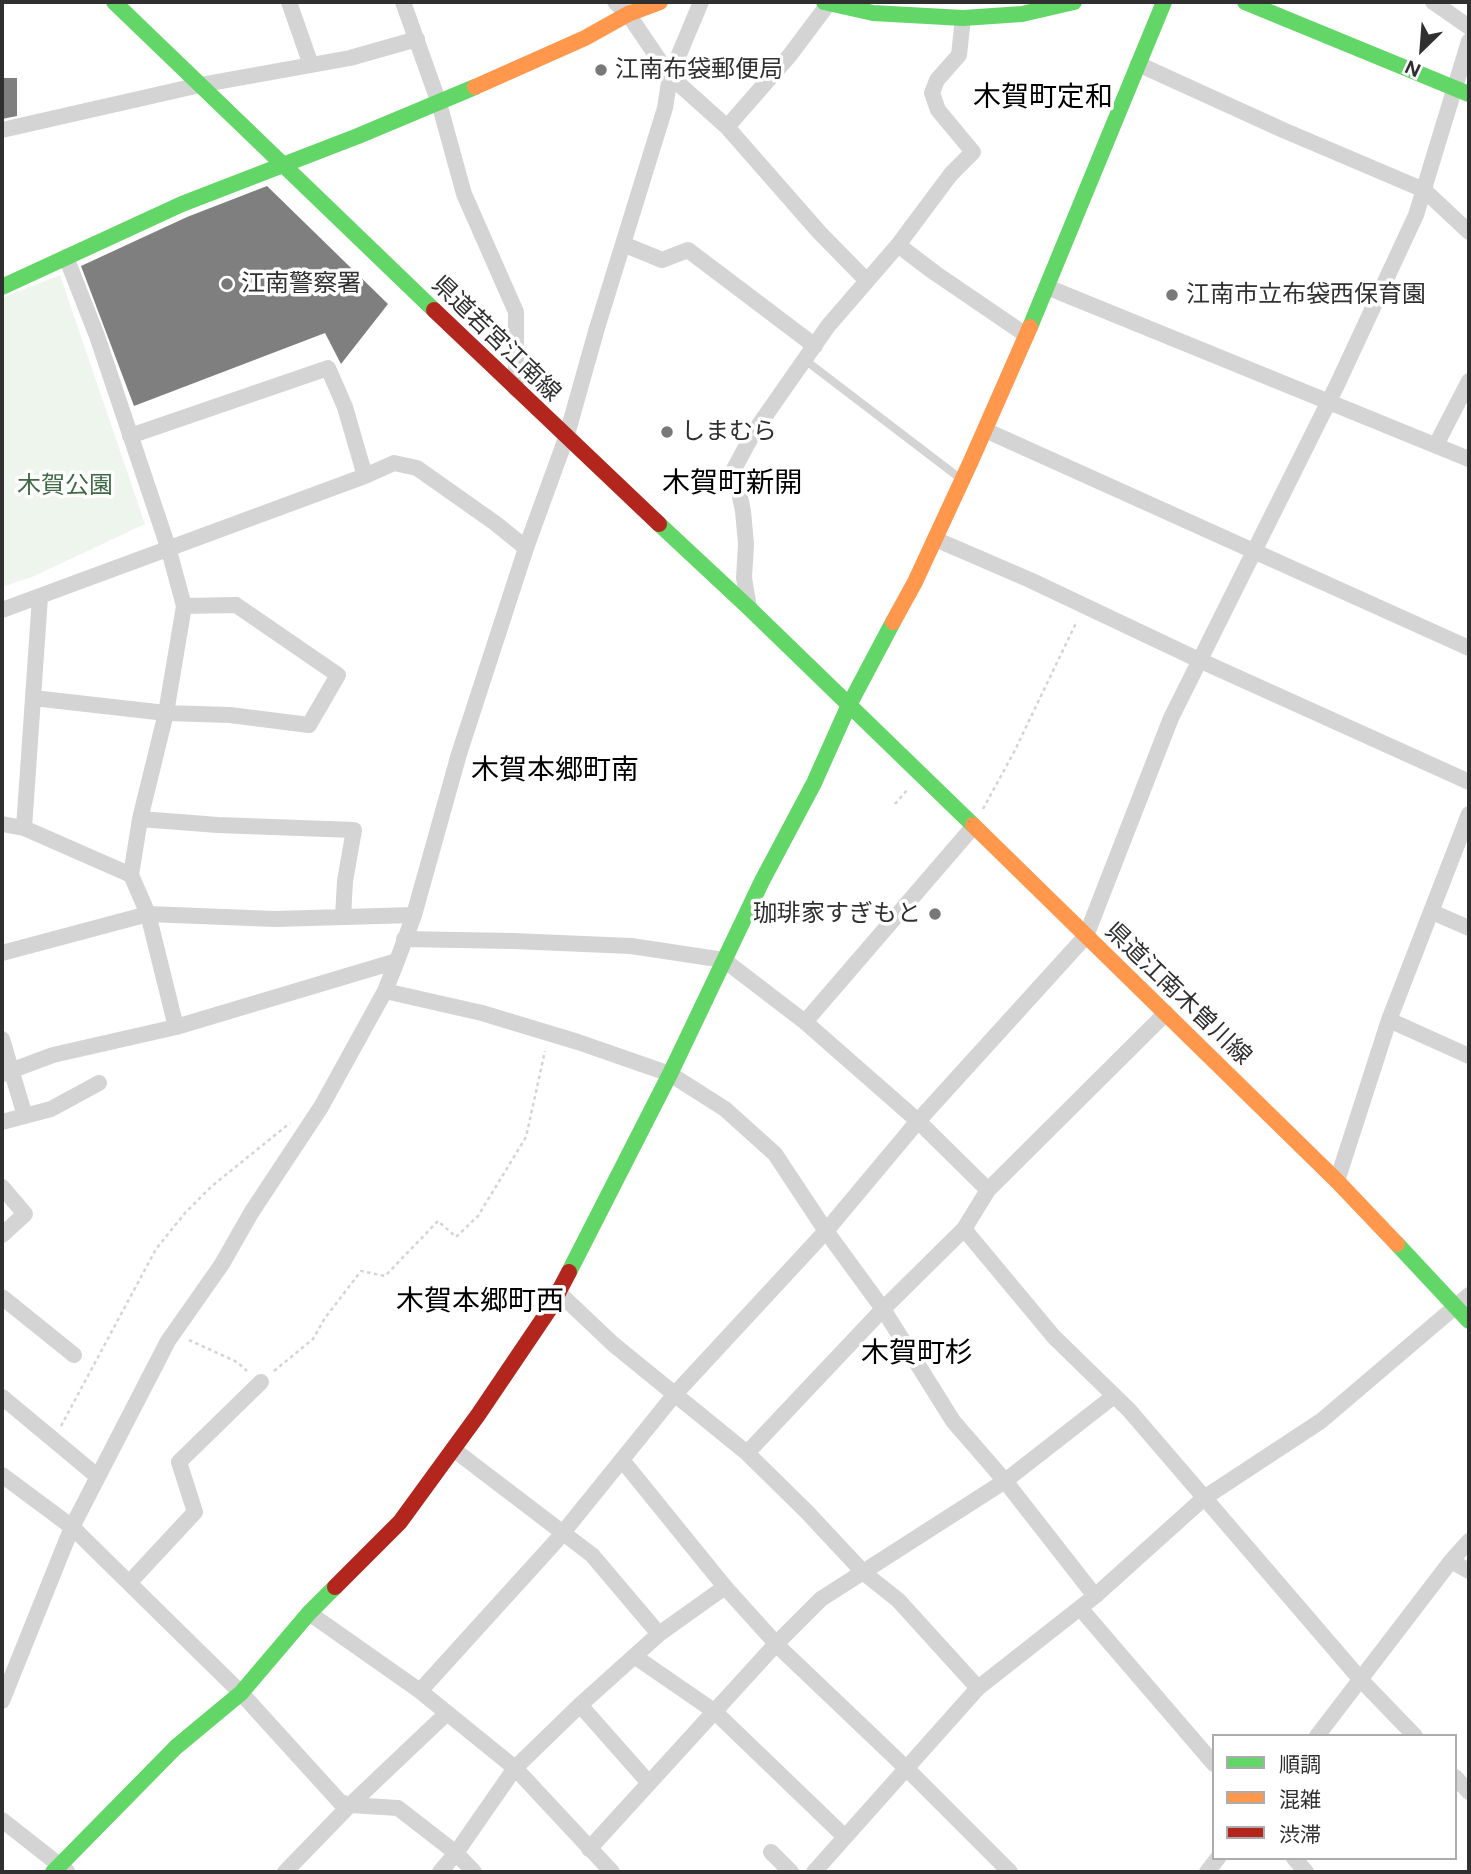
<!DOCTYPE html>
<meta charset="utf-8">
<style>
body{margin:0}
#map{position:relative;width:1471px;height:1874px;overflow:hidden;background:#fff;font-family:Figtree,"Noto Sans JP",sans-serif}
canvas{display:block}
.frame{position:absolute;inset:0;border:4px solid #303030;pointer-events:none}
.legend{position:absolute;left:1212px;top:1734px;width:245px;height:126px;box-sizing:border-box;background:#fff;border:2px solid #acacac;margin:0;padding:9px 12px;list-style:none;font-size:21px;color:#303030}
.legend li{display:flex;align-items:center;gap:14px;height:35px}
.legend b{width:35px;border:2px solid #acacac}
.north{position:absolute;left:1387px;top:14px;width:70px;height:70px;-webkit-text-stroke:5px #fff;paint-order:stroke;rotate:205deg;font-size:19px;font-weight:700;line-height:28px;text-align:center;color:#303030}
.north::after{content:'';display:block;margin:auto;width:24px;height:32px;background:#303030;clip-path:polygon(50% 0,100% 100%,50% 72%,0 100%)}
</style>
<div id="map">
<canvas width="1471" height="1874"></canvas>
<div class="frame"></div>
<ul class="legend">
<li><b style="height:9px;background:#63d668"></b>順調</li>
<li><b style="height:9px;background:#ff974d"></b>混雑</li>
<li><b style="height:9px;background:#b3261e"></b>渋滞</li>
</ul>
<div class="north">N</div>
</div>
<script>
const g = document.querySelector('canvas').getContext('2d');
g.lineJoin = 'round';
function fillPath(path, color) {
  g.fillStyle = color;
  g.fill(path, 'evenodd');
}
function poly(rows) {
  const path = new Path2D();
  for (const r of rows) {
    path.moveTo(r[0], r[1]);
    for (let i = 2; i < r.length; i += 2) path.lineTo(r[i], r[i + 1]);
  }
  return path;
}
function trace(path, color, width, dash) {
  g.strokeStyle = color;
  g.lineWidth = width;
  g.lineCap = dash ? 'butt' : 'round';
  g.setLineDash(dash || []);
  g.stroke(path);
}
function write(font, color, halo, rows, align = 'center') {
  g.font = font + ' Figtree,"Noto Sans JP",sans-serif';
  g.lineWidth = 7;
  g.setLineDash([]);
  g.textBaseline = 'middle';
  g.strokeStyle = halo;
  g.fillStyle = color;
  for (const [text, x, y, turn = 0] of rows) {
    g.save();
    g.translate(x, y);
    g.rotate((+turn || 0) * Math.PI / 180);
    g.textAlign = isNaN(turn) ? turn : align;
    if (halo) g.strokeText(text, 0, 0);
    g.fillText(text, 0, 0);
    g.restore();
  }
}
const green = poly([
 [60,275,145,524,32,577,2,587,2,298]
]);
const building = poly([
 [2,78,17,78,17,116,2,119],
 [267,186,388,304,341,364,325,333,134,406,81,266,187,217]
]);
const path = poly([
 [895,804,908,789],
 [983,809,1014,752,1077,621],
 [189,1340,237,1362,247,1371],
 [274,1371,313,1339,325,1318,361,1271,385,1276,438,1221,456,1237,478,1216,526,1137,545,1051],
 [61,1426,156,1249,185,1213,212,1186,290,1123]
]);
const lane = poly([
 [805,360,961,479]
]);
const street = poly([
 [289,2,311,65],
 [403,2,439,103,464,194,516,312,516,389],
 [615,2,628,14,670,76,727,127,819,232,867,281],
 [1433,2,1469,27],
 [1138,64,1283,130,1424,190,1469,232],
 [727,127,790,55,829,3],
 [2,130,200,85,350,58,417,39],
 [623,244,662,260,688,250,815,346],
 [898,245,935,273,1026,335],
 [66,257,97,336,168,547,184,606,166,713,140,819,131,875,148,914,176,1027],
 [1047,287,1469,459],
 [985,430,1469,648],
 [1436,445,1469,381],
 [365,476,394,463,417,468,495,523,526,548],
 [935,539,1030,580,1199,660,1469,782],
 [749,608,744,578,746,544,743,511,734,469,754,432,828,326,898,245,951,174,973,152,938,110,932,93,937,80,959,55,963,18],
 [2,610,365,476,345,407,328,368,130,436],
 [33,698,166,713,230,715,309,725,338,675,236,605,184,606],
 [140,819,218,825,354,830,345,881,343,917],
 [2,824,24,828,131,875],
 [24,828,40,597],
 [1432,912,1469,928],
 [404,939,513,941,631,946,724,960,805,1022,918,1121,988,1190],
 [2,953,148,914,275,919,414,915],
 [385,991,482,1013,578,1042,670,1074,725,1109,775,1154,826,1231,883,1309,953,1421,1005,1481,1095,1596],
 [1389,1020,1469,1056],
 [805,1022,973,827],
 [2,1039,25,1116],
 [2,1074,53,1055,176,1027,397,961],
 [2,1122,51,1109,99,1083],
 [1337,1181,1389,1020,1469,814],
 [2,1187,25,1214,2,1235],
 [964,1229,1054,1337,1129,1410,1361,1680,1415,1736],
 [557,1291,613,1344,747,1453,807,1512,864,1573,898,1600,978,1688],
 [2,1297,74,1355],
 [2,1397,97,1476],
 [453,1449,592,1555,659,1634],
 [747,1453,883,1309,964,1229,988,1190,1166,1013],
 [622,1460,725,1587,780,1648,906,1768,1010,1872],
 [2,1475,72,1527,241,1693,340,1802,350,1805,398,1808,456,1853,474,1872],
 [1451,1561,1469,1571],
 [129,1583,195,1512,179,1462,261,1382],
 [1080,1608,1214,1764],
 [309,1613,420,1691],
 [634,1656,714,1711,845,1837],
 [2,1701,72,1527,168,1341,222,1264,251,1213,321,1107,385,991,397,961,414,915,459,754,526,548,566,438,597,328,665,108,670,76,701,2],
 [580,1705,649,1783],
 [1317,1736,1451,1561,1469,1541],
 [1455,1777,1469,1792],
 [2,1820,67,1871],
 [589,1849,776,1644,821,1599,1005,1481,1114,1396],
 [771,1852,791,1872],
 [1294,1858,1306,1872],
 [285,1872,350,1805,447,1713],
 [440,1872,456,1853,515,1768,580,1705,659,1634,725,1587],
 [612,1872,515,1768,420,1691,557,1540,675,1394,826,1231,918,1121,1086,936,1171,718,1337,385,1416,215,1469,41],
 [814,1872,978,1688,1095,1596,1204,1498,1321,1421,1469,1295],
 [1207,1872,1218,1858]
]);
const fast = poly([
 [114,2,434,310],
 [824,2,873,13,963,18,1022,14,1074,2],
 [1245,2,1469,94],
 [2,287,182,204,358,136,475,87],
 [1030,327,1164,2],
 [659,524,749,608,973,825],
 [1397,1244,1469,1321],
 [569,1272,670,1074,762,881,814,783,848,707,893,622],
 [53,1872,176,1747,241,1693,309,1613,335,1587]
]);
const slow = poly([
 [475,87,585,38,628,14,660,2],
 [893,622,915,582,971,461,1030,327],
 [973,825,1337,1181,1397,1244]
]);
const jam = poly([
 [434,310,659,524],
 [335,1587,400,1522,478,1415,549,1310,569,1272]
]);
const markers = [
 [601,70,7,"#787878"],
 [227,284,7,"#787878"],
 [1172,295,7,"#787878"],
 [667,432,7,"#787878"],
 [935,914,7,"#787878"]
];
const poiNames = [
 ["江南布袋郵便局",615,70],
 ["江南警察署",241,284],
 ["江南市立布袋西保育園",1186,295],
 ["しまむら",681,432],
 ["珈琲家すぎもと",921,914,"right"]
];
const streetNames = [
 ["県道若宮江南線",496,339,44],
 ["県道江南木曽川線",1178,994,44]
];
const parkNames = [
 ["木賀公園",65,486]
];
const quarterNames = [
 ["木賀町定和",1043,98],
 ["木賀町新開",732,484],
 ["木賀本郷町南",555,771],
 ["木賀本郷町西",480,1302],
 ["木賀町杉",917,1354]
];
fillPath(green, '#edf5ed');
fillPath(building, '#7f7f7f');
trace(path, '#d4d4d4', 2.5, [3.5, 3.5]);
trace(lane, '#d4d4d4', 8);
trace(street, '#d4d4d4', 16);
trace(fast, '#63d668', 16);
trace(slow, '#ff974d', 16);
trace(jam, '#b3261e', 16);
for (const [x, y, r, color] of markers) {
  const dot = new Path2D();
  dot.arc(x, y, r, 0, 2 * Math.PI);
  g.fillStyle = color;
  g.fill(dot);
  trace(dot, '#fff', 2.5);
}
write('24px', '#303030', '#fff', poiNames, 'left');
write('24px', '#303030', '#fff', streetNames);
write('24px', '#3f6a43', '#fff', parkNames);
write('28px', '#000', '#fff', quarterNames);
</script>
